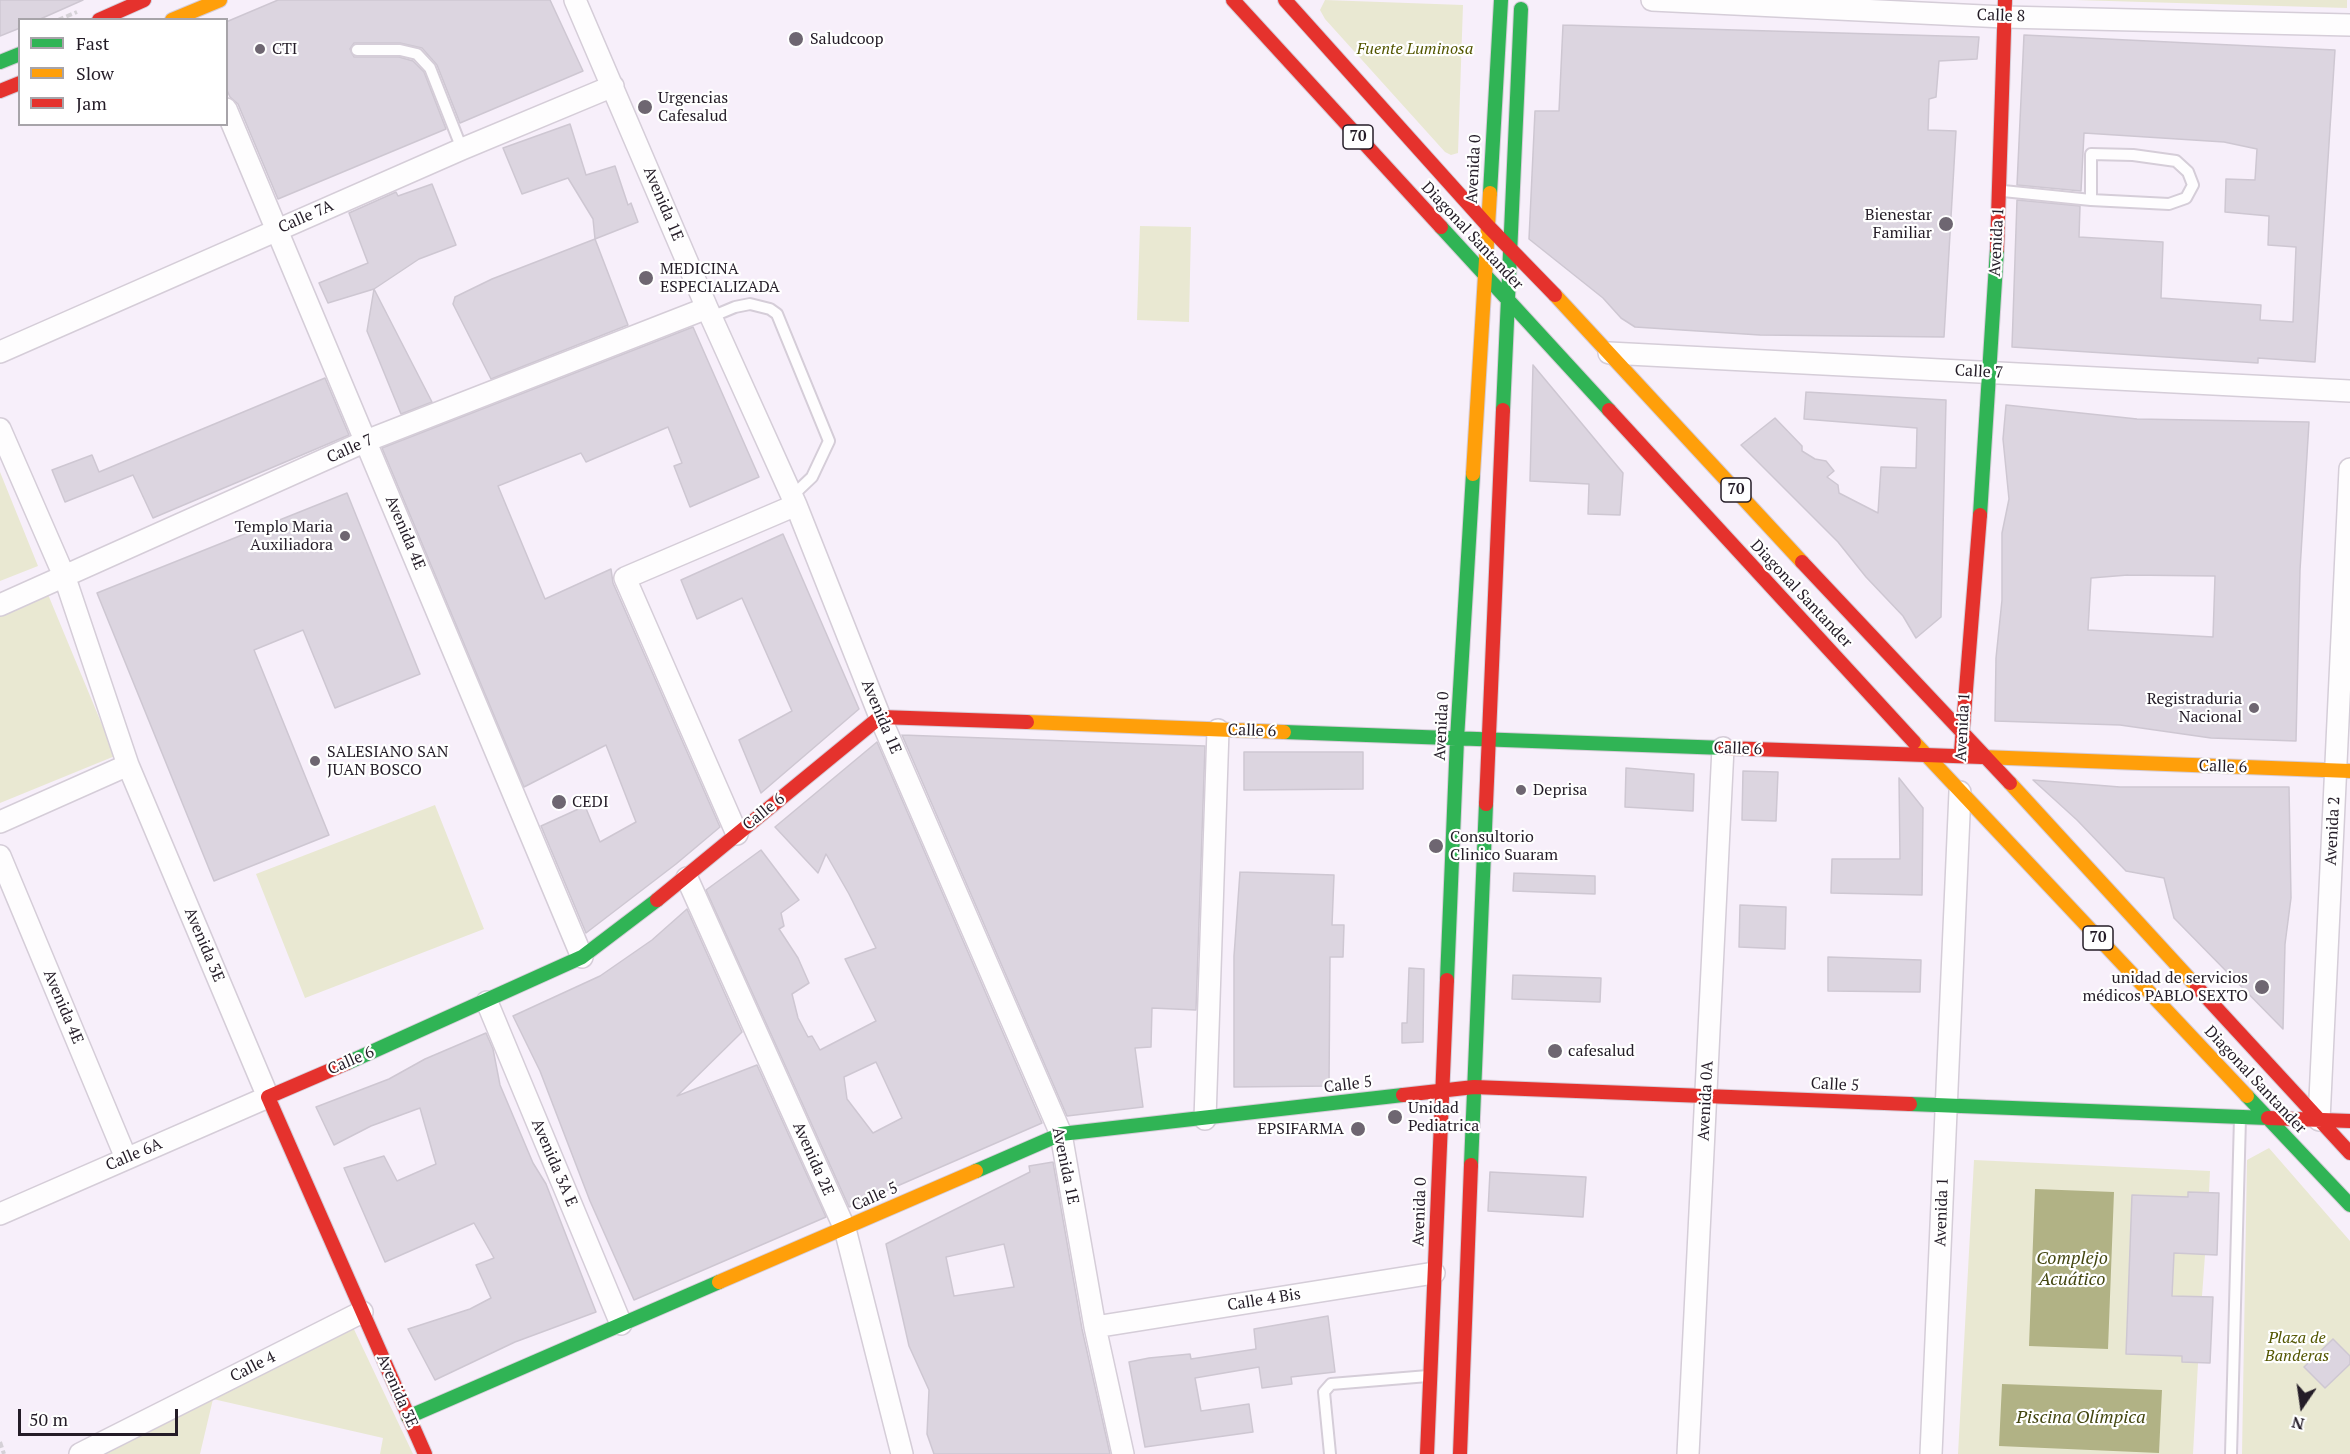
<!DOCTYPE html>
<meta charset="utf-8">
<style>
body{margin:0}
#map{position:relative;width:2350px;height:1454px;overflow:hidden;background:#f7effa;font-family:"PT Serif",serif}
canvas{display:block}
.legend{position:absolute;left:18px;top:18px;width:210px;height:108px;box-sizing:border-box;background:#fff;border:2px solid #a7a4a9;margin:0;padding:8px 10px;list-style:none;font-size:18px;color:#241c27}
.legend li{display:flex;align-items:center;gap:12px;height:30px}
.legend b{width:30px;border:2px solid #a7a4a9}
.north{position:absolute;left:2272px;top:1376px;width:60px;height:60px;-webkit-text-stroke:4px #fff;paint-order:stroke;rotate:193deg;font-size:16px;font-weight:700;line-height:24px;text-align:center;color:#241c27}
.north::after{content:'';display:block;margin:auto;width:21px;height:27px;background:#241c27;clip-path:polygon(50% 0,100% 100%,50% 72%,0 100%)}
.scale{position:absolute;left:18px;top:1409px;width:160px;height:27px;box-sizing:border-box;border:3px solid #241c27;border-top:0;padding-left:8px;font-size:18px;line-height:21px;white-space:nowrap;color:#241c27;-webkit-text-stroke:4px #fff;paint-order:stroke}
</style>
<div id="map">
<canvas width="2350" height="1454"></canvas>
<ul class="legend">
<li><b style="height:8px;background:#30b455"></b>Fast</li>
<li><b style="height:8px;background:#ff9f0a"></b>Slow</li>
<li><b style="height:8px;background:#e5322d"></b>Jam</li>
</ul>
<div class="north">N</div>
<div class="scale">50 m</div>
</div>
<script>
const g = document.querySelector('canvas').getContext('2d');
g.lineJoin = 'round';
function fillPath(path, color) {
  g.fillStyle = color;
  g.fill(path, 'evenodd');
}
function poly(rows) {
  const path = new Path2D();
  for (const r of rows) {
    path.moveTo(r[0], r[1]);
    for (let i = 2; i < r.length; i += 2) path.lineTo(r[i], r[i + 1]);
  }
  return path;
}
function trace(path, color, width, dash) {
  g.strokeStyle = color;
  g.lineWidth = width;
  g.lineCap = dash ? 'butt' : 'round';
  g.setLineDash(dash || []);
  g.stroke(path);
}
function write(font, color, halo, rows, align = 'center') {
  g.font = font + ' "PT Serif",serif';
  g.lineWidth = 4.5;
  g.setLineDash([]);
  g.textBaseline = 'middle';
  g.strokeStyle = halo;
  g.fillStyle = color;
  for (const [text, x, y, turn = 0] of rows) {
    g.save();
    g.translate(x, y);
    g.rotate((+turn || 0) * Math.PI / 180);
    g.textAlign = isNaN(turn) ? turn : align;
    if (halo) g.strokeText(text, 0, 0);
    g.fillText(text, 0, 0);
    g.restore();
  }
}
const green = poly([
 [1325,0,1463,5,1458,153,1451,155,1445,152,1325,19,1320,10],
 [2075,0,2347,0,2347,8],
 [1140,226,1191,227,1189,322,1137,320],
 [0,472,38,566,0,581],
 [42,580,115,756,0,803,0,597],
 [435,805,484,929,305,998,256,874],
 [2269,1148,2350,1241,2350,1454,2242,1454,2247,1160],
 [1974,1160,2210,1171,2209,1193,2219,1193,2217,1255,2205,1255,2202,1296,2213,1297,2210,1363,2198,1363,2193,1454,1958,1454],
 [351,1323,413,1454,380,1454,383,1438,213,1399,200,1454,102,1454]
]);
const water = poly([
 [2035,1189,2114,1192,2108,1349,2029,1346],
 [2002,1384,2162,1390,2159,1453,1999,1446]
]);
const building = poly([
 [0,0,83,0,38,20,20,20,20,28,0,36,0,0],
 [278,0,550,0,583,71,460,123,437,65,422,48,400,43,354,43,350,49,354,57,399,57,413,61,424,72,446,129,278,199,238,104,230,97,226,88,226,22,278,0],
 [1563,25,1979,37,1977,59,1939,61,1936,97,1929,99,1928,130,1956,131,1944,337,1760,335,1635,327,1621,318,1603,298,1529,239,1535,111,1559,111,1563,25],
 [2024,35,2335,50,2315,362,2258,358,2258,363,2012,347,2017,200,2080,206,2079,237,2163,242,2161,298,2261,305,2260,320,2293,322,2296,247,2268,245,2269,216,2225,212,2226,179,2255,180,2257,149,2224,142,2084,133,2081,191,2017,185,2024,35],
 [570,124,586,175,615,166,628,205,631,203,638,222,595,239,593,219,568,178,522,194,503,148,570,124],
 [432,184,456,245,419,259,374,289,328,303,319,283,368,263,349,213,396,192,398,196,432,184],
 [595,239,628,325,491,379,453,304,455,297,492,279,595,239],
 [374,289,432,402,401,414,367,331,374,289],
 [693,327,759,477,690,507,674,466,682,463,668,427,586,462,581,453,498,486,545,599,611,569,613,583,720,827,676,864,586,933,541,826,585,806,600,842,636,822,606,745,524,787,382,448,693,327],
 [1533,365,1623,473,1620,515,1588,514,1589,484,1530,481,1533,365],
 [325,378,349,435,153,518,133,475,65,502,52,470,92,455,99,472,325,378],
 [1806,392,1946,400,1941,617,1916,638,1903,616,1866,577,1838,542,1741,445,1775,418,1802,446,1802,451,1815,459,1826,461,1834,471,1827,477,1838,485,1839,493,1878,513,1881,467,1916,468,1917,428,1804,419,1806,392],
 [2006,405,2137,419,2309,422,2300,570,2296,741,2211,738,2120,725,1995,721,1996,658,2002,600,2002,533,2009,499,2003,439,2006,405],
 [2128,575,2215,576,2213,637,2088,630,2091,578,2128,575],
 [347,493,420,674,335,708,303,630,254,650,329,835,214,881,97,593,347,493],
 [783,534,859,709,761,793,739,740,792,711,742,598,697,619,681,580,783,534],
 [902,735,1205,746,1196,1010,1152,1008,1151,1047,1135,1048,1143,1107,1067,1116,902,735],
 [877,742,1042,1123,849,1207,706,890,761,850,799,900,781,913,784,926,779,929,798,958,809,983,792,994,798,1018,808,1037,812,1036,820,1050,876,1021,845,959,876,948,849,894,826,854,818,873,775,827,877,742],
 [876,1062,902,1118,873,1133,847,1099,844,1077,876,1062],
 [1244,752,1363,752,1363,789,1244,790,1244,752],
 [1626,768,1694,774,1693,811,1625,807,1626,768],
 [1743,771,1778,772,1776,821,1742,820,1743,771],
 [1899,778,1923,808,1922,895,1831,893,1832,859,1900,859,1899,778],
 [2033,780,2120,787,2289,787,2291,898,2285,944,2283,1029,2174,918,2164,878,2126,871,2077,820,2033,780],
 [1240,872,1334,875,1332,925,1344,925,1343,957,1330,957,1329,1086,1234,1087,1234,956,1240,872],
 [1514,873,1595,876,1595,894,1513,891,1514,873],
 [1740,905,1786,907,1785,949,1739,947,1740,905],
 [687,909,742,1032,677,1096,757,1065,826,1217,634,1300,590,1201,540,1071,513,1016,600,976,652,940,687,909],
 [1828,957,1921,960,1920,992,1828,991,1828,957],
 [1409,968,1424,969,1423,1042,1402,1043,1402,1023,1407,1023,1409,968],
 [1513,975,1601,978,1600,1002,1512,999,1513,975],
 [486,1033,493,1049,500,1085,533,1163,546,1184,596,1312,515,1342,435,1380,408,1329,470,1309,491,1298,476,1265,494,1258,474,1223,385,1262,344,1168,384,1156,397,1181,436,1164,420,1108,371,1126,334,1145,316,1107,389,1079,425,1059,486,1033],
 [1053,1162,1082,1329,1110,1454,934,1454,927,1434,929,1390,909,1346,886,1244,1030,1172,1029,1166,1053,1162],
 [1004,1244,1014,1287,954,1296,946,1257,1004,1244],
 [1490,1172,1586,1177,1583,1217,1488,1211,1490,1172],
 [2188,1192,2219,1193,2217,1255,2174,1253,2172,1296,2213,1297,2210,1363,2182,1362,2182,1356,2126,1354,2132,1195,2188,1197,2188,1192],
 [1328,1316,1335,1372,1291,1377,1292,1384,1262,1388,1259,1367,1195,1378,1201,1411,1249,1404,1253,1432,1145,1447,1129,1362,1149,1358,1190,1354,1191,1359,1256,1349,1254,1329,1328,1316],
 [2333,1339,2350,1356,2350,1364,2325,1388,2304,1367,2333,1339]
]);
const path = poly([
 [58,20,77,12],
 [0,1442,4,1454]
]);
const lane = poly([
 [357,50,400,50,417,54,430,68,462,149],
 [2003,191,2091,200,2169,204,2186,198,2193,185,2188,172,2176,161,2133,155,2091,154,2091,200],
 [711,317,735,307,750,304,770,309,777,314,829,441,812,477,792,496],
 [1330,1454,1324,1392,1331,1384,1428,1376],
 [2231,1454,2240,1118]
]);
const street = poly([
 [575,0,707,308,796,505,880,717,1061,1134,1095,1327,1123,1454],
 [1652,0,2004,17,2350,25],
 [226,109,582,957],
 [0,352,462,149,613,86],
 [1609,353,2350,391],
 [0,429,65,578,128,765,268,1097,0,1214],
 [0,605,366,441,707,308],
 [0,822,128,765],
 [737,834,625,578,796,505],
 [0,856,126,1158],
 [687,878,845,1229,902,1454],
 [487,1002,621,1324],
 [1205,1119,1218,730],
 [2319,1120,2350,469],
 [1095,1327,1434,1273],
 [80,1454,362,1312],
 [1688,1454,1723,748],
 [1931,1454,1960,792]
]);
const fast = poly([
 [0,62,20,54],
 [1490,193,1501,0],
 [1441,227,1609,410],
 [1503,410,1521,9],
 [1980,515,1997,249],
 [1284,732,1725,748],
 [1447,980,1457,739,1473,474],
 [347,1063,582,957,657,900],
 [2247,1096,2350,1205],
 [1910,1104,2268,1118],
 [1471,1165,1486,804],
 [976,1171,1061,1134,1403,1095],
 [408,1417,719,1282]
]);
const slow = poly([
 [172,20,220,0],
 [1555,295,1802,562],
 [1473,474,1490,193],
 [1027,722,1284,732],
 [1914,742,2247,1096],
 [1982,757,2350,771],
 [2010,783,2197,987],
 [719,1282,976,1171]
]);
const jam = poly([
 [1233,0,1441,227],
 [1285,0,1487,225,1555,295],
 [99,20,144,0],
 [0,91,20,83],
 [1997,249,2005,0],
 [1609,410,1914,742],
 [1802,562,2010,783],
 [1725,748,1982,757],
 [1961,752,1980,515],
 [1486,804,1503,410],
 [657,900,880,717,1027,722],
 [2197,987,2350,1153],
 [347,1063,268,1097,425,1454],
 [1403,1095,1474,1087,1910,1104],
 [2268,1118,2350,1121],
 [1427,1454,1447,980],
 [1460,1454,1471,1165]
]);
const markers = [
 [796,39,8,"#6e6671"],
 [260,49,6,"#6e6671"],
 [645,107,8,"#6e6671"],
 [1946,224,8,"#6e6671"],
 [646,278,8,"#6e6671"],
 [345,536,6,"#6e6671"],
 [2254,708,6,"#6e6671"],
 [315,761,6,"#6e6671"],
 [1521,790,6,"#6e6671"],
 [559,802,8,"#6e6671"],
 [1436,846,8,"#6e6671"],
 [2262,987,8,"#6e6671"],
 [1555,1051,8,"#6e6671"],
 [1395,1117,8,"#6e6671"],
 [1358,1129,8,"#6e6671"]
];
const shields = [
 [1358,137,30],
 [1736,490,30],
 [2098,938,30]
];
const shieldNames = [
 ["70",1358,137],
 ["70",1736,490],
 ["70",2098,938]
];
const streetNames = [
 ["Calle 8",2001,16,2],
 ["Avenida 0",1474,169,-87],
 ["Avenida 1E",663,204,67],
 ["Calle 7A",306,217,-24],
 ["Diagonal Santander",1472,236,47],
 ["Avenida 1",1997,242,-87],
 ["Calle 7",1979,372,3],
 ["Calle 7",350,449,-24],
 ["Avenida 4E",405,533,67],
 ["Diagonal Santander",1801,594,47],
 ["Avenida 1E",881,717,67],
 ["Avenida 0",1442,726,-87],
 ["Avenida 1",1963,727,-87],
 ["Calle 6",1252,731,2],
 ["Calle 6",1738,749,2],
 ["Calle 6",2223,767,2],
 ["Calle 6",764,812,-39],
 ["Avenida 2",2333,831,-87],
 ["Avenida 3E",204,945,67],
 ["Avenida 4E",63,1007,67],
 ["Calle 6",351,1061,-23],
 ["Diagonal Santander",2255,1080,47],
 ["Calle 5",1348,1085,-7],
 ["Calle 5",1835,1085,3],
 ["Avenida 0A",1706,1101,-87],
 ["Calle 6A",134,1155,-23],
 ["Avenida 2E",813,1159,66],
 ["Avenida 3A E",554,1163,67],
 ["Avenida 1E",1065,1166,78],
 ["Calle 5",875,1197,-24],
 ["Avenida 0",1420,1212,-88],
 ["Avenida 1",1942,1212,-88],
 ["Calle 4 Bis",1264,1300,-9],
 ["Calle 4",253,1367,-27],
 ["Avenida 3E",397,1391,66]
];
const poiNames = [
 ["Saludcoop",810,39],
 ["CTI",272,49],
 ["Urgencias",658,98],
 ["Cafesalud",658,116],
 ["Bienestar",1932,215,"right"],
 ["Familiar",1932,233,"right"],
 ["MEDICINA",660,269],
 ["ESPECIALIZADA",660,287],
 ["Templo Maria",333,527,"right"],
 ["Auxiliadora",333,545,"right"],
 ["Registraduria",2242,699,"right"],
 ["Nacional",2242,717,"right"],
 ["SALESIANO SAN",327,752],
 ["JUAN BOSCO",327,770],
 ["Deprisa",1533,790],
 ["CEDI",572,802],
 ["Consultorio",1450,837],
 ["Clinico Suaram",1450,855],
 ["unidad de servicios",2248,978,"right"],
 ["médicos PABLO SEXTO",2248,996,"right"],
 ["cafesalud",1568,1051],
 ["Unidad",1408,1108],
 ["Pediatrica",1408,1126],
 ["EPSIFARMA",1344,1129,"right"]
];
const parkNames = [
 ["Fuente Luminosa",1415,49],
 ["Plaza de",2297,1338],
 ["Banderas",2297,1356]
];
const waterNames = [
 ["Complejo",2072,1259],
 ["Acuático",2072,1280],
 ["Piscina Olímpica",2081,1418]
];
fillPath(green, '#e9e8d2');
fillPath(water, '#b1b285');
fillPath(building, '#dcd5e0');
trace(building, '#cec7d2', 1.5);
trace(lane, '#d5cdd8', 14);
trace(street, '#d5cdd8', 24);
trace(fast, '#d5cdd8', 16);
trace(slow, '#d5cdd8', 16);
trace(jam, '#d5cdd8', 16);
trace(path, '#d5d1d7', 4, [6, 3]);
trace(lane, '#fefdfe', 10);
trace(street, '#fefdfe', 21);
trace(fast, '#30b455', 14);
trace(slow, '#ff9f0a', 14);
trace(jam, '#e5322d', 14);
for (const [x, y, r, color] of markers) {
  const dot = new Path2D();
  dot.arc(x, y, r, 0, 2 * Math.PI);
  g.fillStyle = color;
  g.fill(dot);
  trace(dot, '#fff', 2);
}
for (const [x, y, w] of shields) {
  const box = new Path2D();
  box.roundRect(x - w / 2, y - 12, w, 24, 4.5);
  g.fillStyle = '#fff';
  g.fill(box);
  trace(box, '#241c27', 1.5);
}
write('bold 15px', '#241c27', null, shieldNames);
write('16px', '#241c27', '#fff', streetNames);
write('16px', '#241c27', '#fff', poiNames, 'left');
write('italic 16px', '#535600', '#fff', parkNames);
write('italic 18px', '#434610', '#fff', waterNames);
</script>
